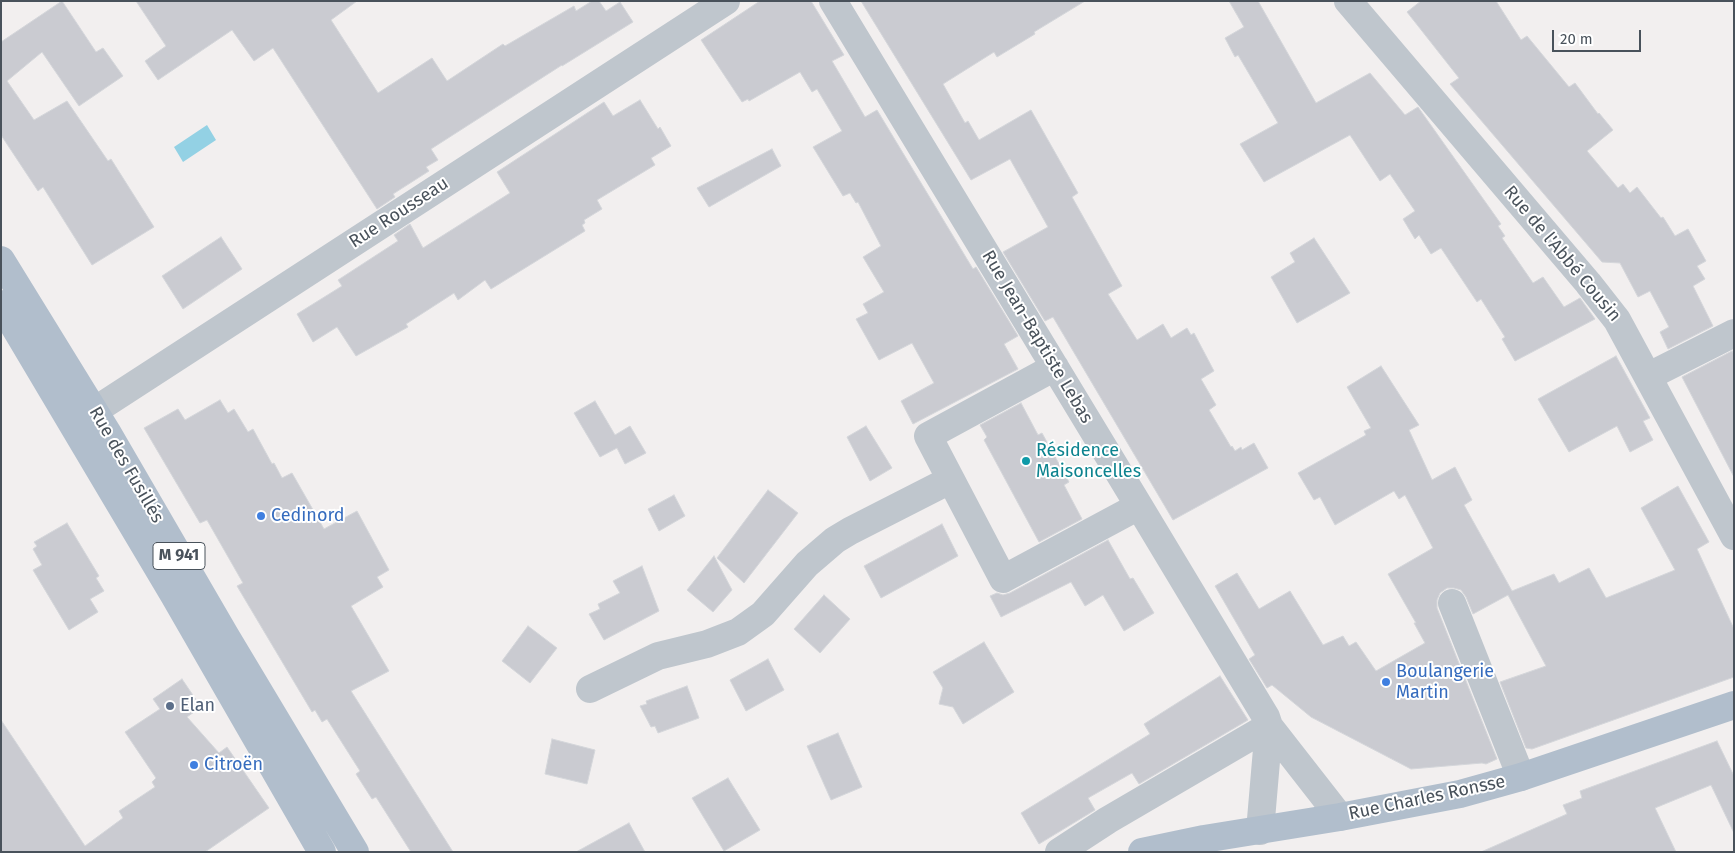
<!DOCTYPE html>
<meta charset="utf-8">
<style>
body{margin:0}
#map{position:relative;width:1735px;height:853px;overflow:hidden;background:#f2efef;font-family:"Fira Sans",sans-serif}
canvas{display:block}
.frame{position:absolute;inset:0;border:2px solid #49525b;pointer-events:none}
.scale{position:absolute;left:1552px;top:30px;width:89px;height:22px;box-sizing:border-box;border:2px solid #49525b;border-top:0;padding-left:6px;font-size:15px;line-height:18px;white-space:nowrap;color:#49525b;-webkit-text-stroke:4px #fff;paint-order:stroke}
</style>
<div id="map">
<canvas width="1735" height="853"></canvas>
<div class="frame"></div>
<div class="scale">20 m</div>
</div>
<script>
const g = document.querySelector('canvas').getContext('2d');
g.lineJoin = 'round';
function fillPath(path, color) {
  g.fillStyle = color;
  g.fill(path, 'evenodd');
}
function poly(rows) {
  const path = new Path2D();
  for (const r of rows) {
    path.moveTo(r[0], r[1]);
    for (let i = 2; i < r.length; i += 2) path.lineTo(r[i], r[i + 1]);
  }
  return path;
}
function trace(path, color, width, dash) {
  g.strokeStyle = color;
  g.lineWidth = width;
  g.lineCap = dash ? 'butt' : 'round';
  g.setLineDash(dash || []);
  g.stroke(path);
}
function write(font, color, halo, rows, align = 'center') {
  g.font = font + ' "Fira Sans",sans-serif';
  g.lineWidth = 4;
  g.setLineDash([]);
  g.textBaseline = 'middle';
  g.strokeStyle = halo;
  g.fillStyle = color;
  for (const [text, x, y, turn = 0] of rows) {
    g.save();
    g.translate(x, y);
    g.rotate((+turn || 0) * Math.PI / 180);
    g.textAlign = isNaN(turn) ? turn : align;
    if (halo) g.strokeText(text, 0, 0);
    g.fillText(text, 0, 0);
    g.restore();
  }
}
const water = poly([
 [207,125,216,140,183,162,174,147]
]);
const building = poly([
 [62,1,96,52,103,48,123,76,79,106,42,52,7,81,34,120,67,101,108,161,111,159,154,227,92,265,43,187,38,191,1,135,1,42,62,1],
 [136,1,357,1,331,20,378,93,432,58,447,81,503,44,505,46,574,6,576,11,592,1,599,1,606,11,620,2,633,22,562,66,562,65,431,149,438,160,426,167,429,171,393,194,395,197,377,209,273,48,254,61,232,30,158,80,145,61,166,46,136,1],
 [760,1,811,1,844,55,832,61,865,117,877,110,973,269,976,267,1018,336,1004,344,1018,369,913,424,901,401,934,383,912,343,879,360,856,319,868,313,863,304,884,292,863,257,881,246,858,202,856,203,850,193,843,196,813,147,842,131,817,89,812,92,800,72,749,101,748,99,742,102,701,40,760,1],
 [861,1,1085,1,1034,32,1035,34,997,57,994,52,943,84,965,123,968,121,979,140,1031,110,1078,193,1072,197,1122,286,1108,294,1137,340,1163,324,1171,338,1187,328,1191,335,1194,333,1214,371,1201,379,1216,405,1209,410,1231,447,1232,446,1235,451,1241,447,1242,450,1254,443,1268,468,1173,520,1053,317,1045,321,1003,252,1048,227,1010,159,971,180,861,1],
 [1229,1,1258,1,1316,103,1370,73,1405,115,1418,107,1501,224,1498,226,1505,236,1502,238,1533,283,1543,277,1564,307,1580,298,1595,319,1515,361,1502,339,1505,337,1481,299,1477,302,1441,248,1431,254,1419,235,1415,239,1403,219,1415,211,1390,174,1380,181,1350,135,1264,182,1240,144,1278,123,1238,55,1235,57,1225,38,1244,27,1229,1],
 [1421,1,1496,1,1521,40,1527,36,1569,87,1575,83,1598,114,1599,113,1613,130,1587,151,1618,188,1623,184,1630,193,1637,187,1661,218,1663,217,1675,236,1688,229,1706,261,1697,266,1705,279,1693,286,1713,326,1668,349,1660,332,1669,327,1650,291,1638,297,1620,263,1602,262,1450,84,1459,78,1407,12,1421,1],
 [640,100,658,129,660,127,671,146,651,158,655,165,597,200,602,209,584,220,585,223,582,225,585,231,491,289,485,280,458,300,454,293,406,324,408,327,356,356,337,327,313,342,297,314,342,286,338,280,398,241,394,235,410,224,423,248,510,193,497,172,604,102,613,116,640,100],
 [772,149,781,166,709,207,697,188,772,149],
 [221,237,242,269,183,309,162,276,221,237],
 [1314,238,1350,293,1297,323,1271,277,1295,262,1290,253,1314,238],
 [1732,351,1734,354,1734,477,1682,377,1732,351],
 [1616,356,1650,418,1643,421,1653,440,1630,452,1617,426,1569,452,1538,399,1616,356],
 [1381,366,1419,425,1409,430,1432,480,1455,467,1472,500,1464,505,1512,591,1554,574,1559,583,1589,568,1606,598,1675,570,1641,508,1678,486,1709,542,1697,549,1734,629,1734,677,1532,749,1526,748,1500,682,1546,666,1508,595,1473,614,1466,597,1461,590,1454,588,1447,588,1440,593,1437,600,1437,608,1497,759,1486,764,1482,763,1411,769,1311,717,1272,685,1267,688,1249,659,1255,655,1215,586,1237,573,1259,609,1290,591,1323,645,1343,636,1349,646,1356,642,1376,671,1425,643,1414,623,1416,623,1388,574,1433,548,1405,495,1399,499,1394,491,1335,525,1320,497,1314,500,1298,473,1366,435,1364,431,1371,428,1347,387,1381,366],
 [220,400,228,413,234,409,248,432,253,429,272,464,274,463,282,478,292,473,324,529,357,511,389,570,377,577,383,587,351,606,389,671,351,691,453,852,411,852,376,797,372,799,356,774,360,771,327,719,322,722,315,710,312,712,237,586,243,583,207,520,200,523,144,428,178,409,185,420,220,400],
 [595,401,615,435,630,426,646,453,625,464,617,448,600,457,574,413,595,401],
 [1021,403,1038,435,1042,433,1069,482,1064,485,1082,519,1039,542,984,440,987,437,980,425,1021,403],
 [866,426,892,468,870,481,847,437,866,426],
 [768,490,798,513,744,583,717,558,768,490],
 [674,495,685,516,659,531,648,509,674,495],
 [67,523,99,576,96,578,104,591,90,599,98,612,69,630,33,570,42,565,33,549,37,546,34,542,67,523],
 [942,524,958,556,881,598,864,566,942,524],
 [1108,540,1130,579,1133,578,1154,613,1124,631,1103,595,1085,606,1071,582,1001,617,990,596,997,593,1003,595,1010,593,1108,540],
 [714,556,732,590,713,612,687,590,714,556],
 [642,566,659,611,604,640,589,614,600,609,598,604,620,593,613,581,642,566],
 [824,595,850,619,820,653,794,629,824,595],
 [528,626,557,648,530,683,502,661,528,626],
 [984,642,1014,692,963,724,953,707,939,704,943,688,933,672,984,642],
 [768,659,784,690,746,711,730,680,768,659],
 [1220,676,1248,720,1139,784,1132,773,1088,798,1095,810,1039,844,1021,813,1150,734,1144,724,1220,676],
 [182,679,201,707,187,717,219,753,227,747,269,808,205,852,1,852,1,720,85,846,123,818,119,811,155,787,152,782,156,778,125,732,160,709,153,699,182,679],
 [687,686,699,718,658,733,655,726,651,727,640,706,647,704,646,701,687,686],
 [838,733,862,787,831,800,807,746,838,733],
 [552,739,595,750,587,784,545,774,552,739],
 [1717,741,1734,776,1734,833,1711,785,1655,808,1676,852,1481,852,1567,814,1563,805,1582,798,1580,791,1717,741],
 [728,778,760,830,724,851,692,798,728,778],
 [629,823,645,852,576,852,629,823]
]);
const minor = poly([
 [833,1,1139,506,1266,717,1269,726,1340,817],
 [1348,1,1588,283,1617,320,1734,536],
 [1055,367,928,436,1003,579,1139,506],
 [1649,376,1734,333],
 [74,424,726,1],
 [1452,603,1521,777],
 [590,689,658,656,707,644,738,632,763,614,807,564,835,540,850,531,950,480],
 [1260,831,1269,726],
 [1059,852,1108,820,1269,726]
]);
const major = poly([
 [1,260,107,432,225,635,355,852],
 [1,304,174,595,322,852],
 [1142,852,1204,839,1340,817,1460,794,1521,777,1734,705]
]);
const markers = [
 [1026,461,5,"#0f9aa8"],
 [261,516,5,"#3f7fe0"],
 [1386,682,5,"#3f7fe0"],
 [170,706,5,"#5c6f8a"],
 [194,765,5,"#3f7fe0"]
];
const shields = [
 [179,556,52]
];
const shieldNames = [
 ["M 941",179,556]
];
const streetNames = [
 ["Rue Rousseau",399,213,-33],
 ["Rue de l'Abbé Cousin",1562,254,50],
 ["Rue Jean-Baptiste Lebas",1037,337,59],
 ["Rue des Fusillés",126,465,60],
 ["Rue Charles Ronsse",1427,798,-12]
];
const cultureNames = [
 ["Résidence",1036,451],
 ["Maisoncelles",1036,472]
];
const shopNames = [
 ["Cedinord",271,516],
 ["Boulangerie",1396,672],
 ["Martin",1396,693],
 ["Citroën",204,765]
];
const serviceNames = [
 ["Elan",180,706]
];
fillPath(water, '#93d1e4');
fillPath(building, '#cacbd1');
trace(building, '#d4d6da', 1);
trace(minor, '#bfc6cd', 28);
trace(major, '#b1becc', 28);
for (const [x, y, r, color] of markers) {
  const dot = new Path2D();
  dot.arc(x, y, r, 0, 2 * Math.PI);
  g.fillStyle = color;
  g.fill(dot);
  trace(dot, '#fff', 2);
}
for (const [x, y, w] of shields) {
  const box = new Path2D();
  box.roundRect(x - w / 2, y - 13.5, w, 27, 4);
  g.fillStyle = '#fff';
  g.fill(box);
  trace(box, '#49525b', 1);
}
write('bold 16px', '#49525b', null, shieldNames);
write('18px', '#49525b', '#fff', streetNames);
write('18px', '#0d838f', '#fff', cultureNames, 'left');
write('18px', '#366cbe', '#fff', shopNames, 'left');
write('18px', '#4e5e75', '#fff', serviceNames, 'left');
</script>
